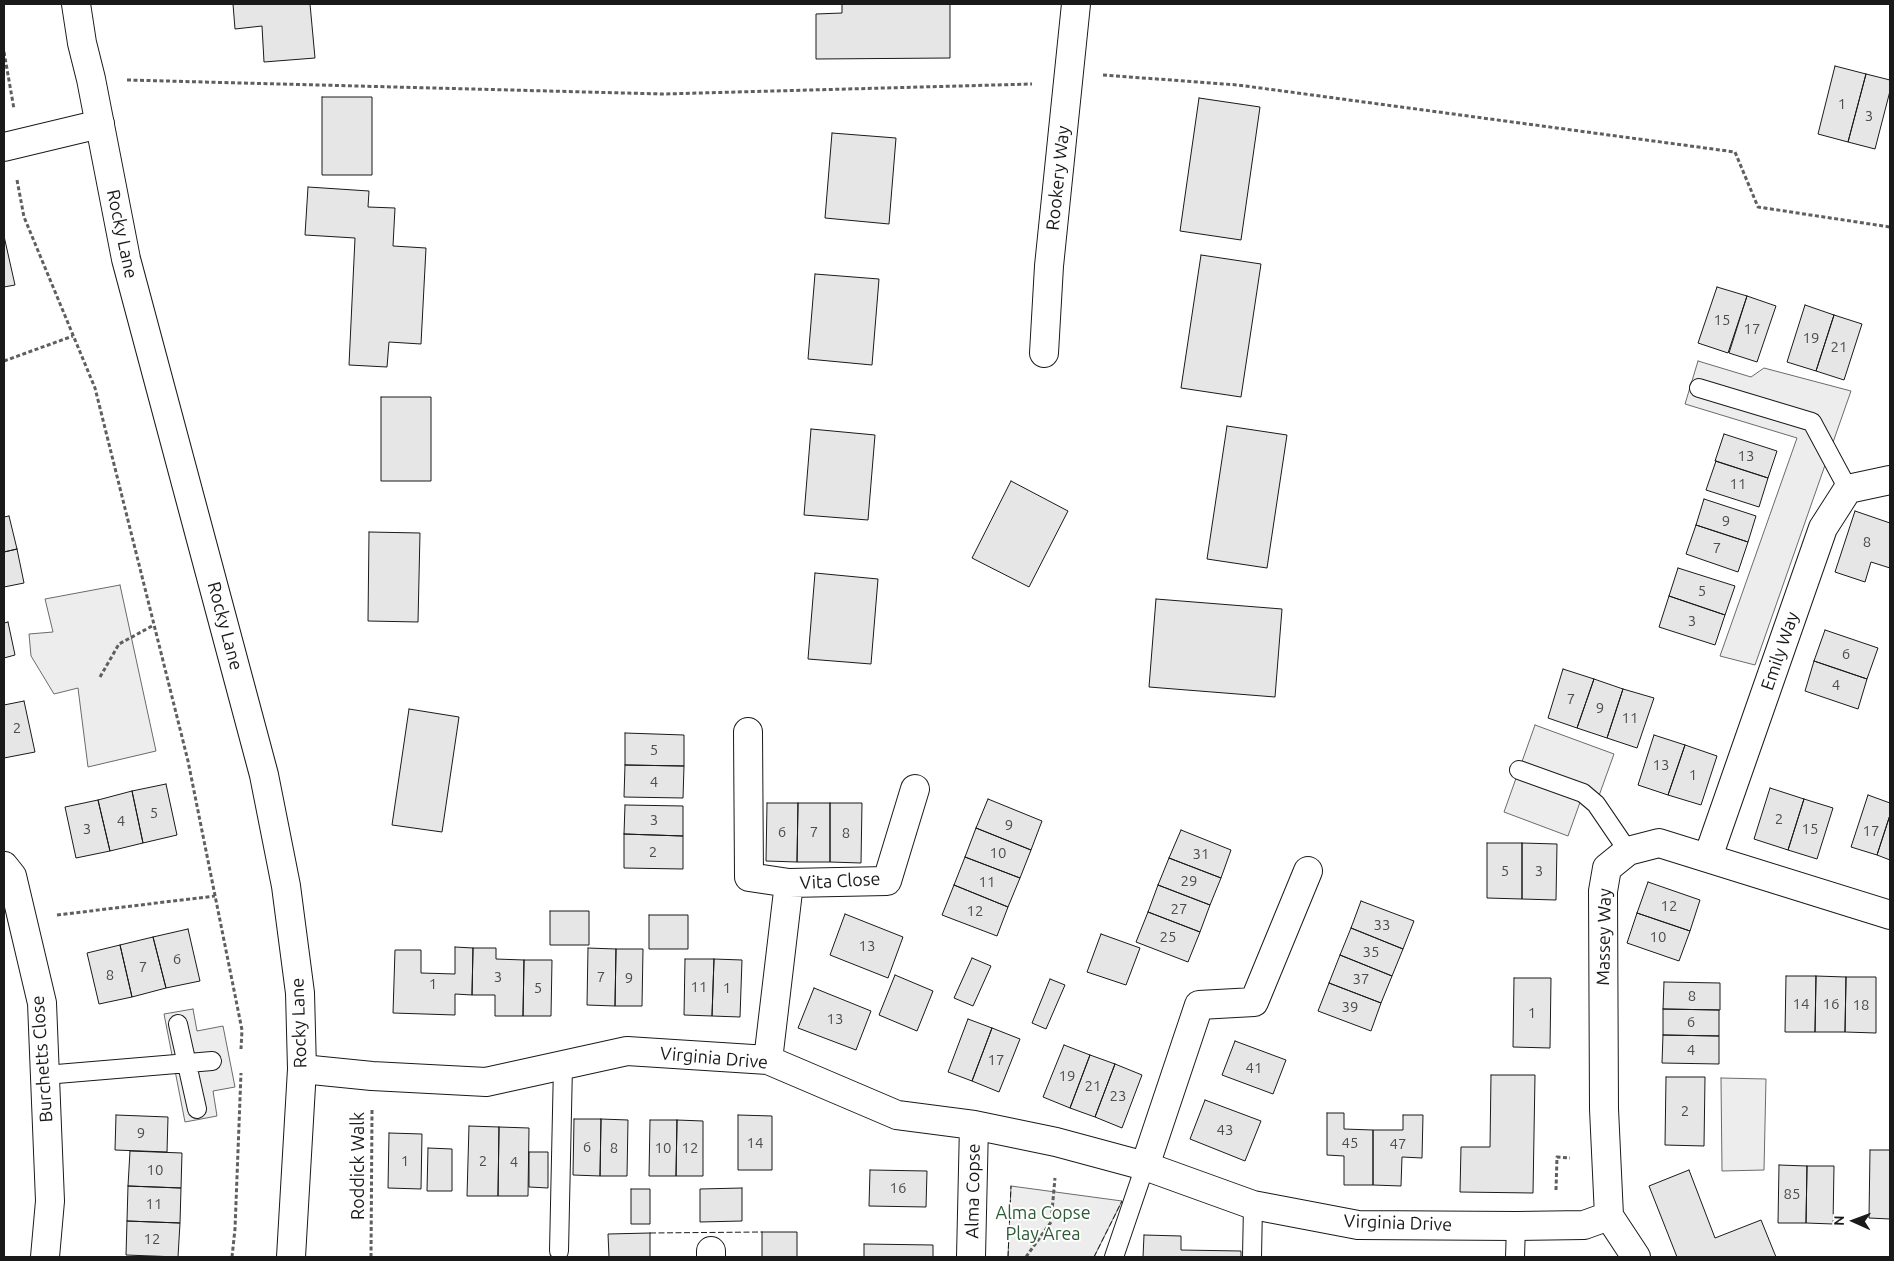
<!DOCTYPE html>
<style>
body{margin:0}
#map{position:relative;width:1894px;height:1261px;overflow:hidden;background:#fff;font-family:Ubuntu,sans-serif}
canvas{display:block}
.frame{position:absolute;inset:0;border:5px solid #1a1a1a;pointer-events:none}
.north{position:absolute;left:1829px;top:1196px;width:50px;height:50px;-webkit-text-stroke:4px #fff;paint-order:stroke;rotate:272deg;font-size:14px;font-weight:700;line-height:20px;text-align:center;color:#1a1a1a}
.north::after{content:'';display:block;margin:auto;width:18px;height:22px;background:#1a1a1a;clip-path:polygon(50% 0,100% 100%,50% 72%,0 100%)}
</style>
<div id="map">
<canvas width="1894" height="1261"></canvas>
<div class="frame"></div>
<div class="north">N</div>
</div>
<script>
const g = document.querySelector('canvas').getContext('2d');
g.lineJoin = 'round';
function fillPath(path, color) {
  g.fillStyle = color;
  g.fill(path, 'evenodd');
}
function poly(rows) {
  const path = new Path2D();
  for (const r of rows) {
    path.moveTo(r[0], r[1]);
    for (let i = 2; i < r.length; i += 2) path.lineTo(r[i], r[i + 1]);
  }
  return path;
}
function trace(path, color, width, dash) {
  g.strokeStyle = color;
  g.lineWidth = width;
  g.lineCap = dash ? 'butt' : 'round';
  g.setLineDash(dash || []);
  g.stroke(path);
}
function write(font, color, halo, rows, align = 'center') {
  g.font = font + ' Ubuntu,sans-serif';
  g.lineWidth = 4;
  g.setLineDash([]);
  g.textBaseline = 'middle';
  g.strokeStyle = halo;
  g.fillStyle = color;
  for (const [text, x, y, turn = 0] of rows) {
    g.save();
    g.translate(x, y);
    g.rotate((+turn || 0) * Math.PI / 180);
    g.textAlign = isNaN(turn) ? turn : align;
    if (halo) g.strokeText(text, 0, 0);
    g.fillText(text, 0, 0);
    g.restore();
  }
}
const built = poly([
 [1698,361,1751,377,1764,368,1851,391,1755,665,1720,656,1797,438,1685,404,1698,361],
 [120,585,156,751,88,767,78,688,54,694,31,656,29,634,53,632,45,599,120,585],
 [1535,725,1614,754,1596,804,1583,794,1568,836,1504,812,1535,725],
 [193,1009,197,1031,223,1026,235,1087,213,1091,217,1116,185,1122,164,1014,193,1009],
 [1721,1078,1766,1079,1764,1170,1722,1171,1721,1078],
 [1011,1186,1122,1201,1094,1257,1008,1257,1011,1186]
]);
const building = poly([
 [233,4,310,4,315,58,264,62,262,26,235,29,233,4],
 [842,4,950,4,950,58,816,59,816,14,842,13,842,4],
 [1835,66,1866,74,1848,142,1818,134,1835,66],
 [1866,74,1890,80,1890,91,1875,149,1848,142,1866,74],
 [322,97,372,97,372,175,322,175,322,97],
 [1199,98,1260,107,1241,240,1180,231,1199,98],
 [832,133,896,138,889,224,825,218,832,133],
 [308,187,369,191,368,207,395,208,393,246,426,248,421,344,389,342,387,367,349,365,355,238,305,235,308,187],
 [4,236,15,285,4,287,4,236],
 [1201,255,1261,264,1241,397,1181,388,1201,255],
 [815,274,879,279,872,365,808,359,815,274],
 [1717,287,1747,296,1728,353,1698,343,1717,287],
 [1747,296,1776,306,1757,362,1729,353,1747,296],
 [1805,305,1834,315,1816,371,1787,362,1805,305],
 [1834,315,1862,324,1844,380,1816,371,1834,315],
 [381,397,431,397,431,481,381,481,381,397],
 [1227,426,1287,435,1267,568,1207,559,1227,426],
 [811,429,875,435,868,520,804,515,811,429],
 [1724,434,1777,451,1768,478,1715,461,1724,434],
 [1716,461,1768,478,1759,507,1706,490,1716,461],
 [1011,481,1068,511,1029,587,972,558,1011,481],
 [1704,499,1756,516,1748,542,1696,525,1704,499],
 [1855,511,1890,523,1890,568,1871,562,1865,582,1835,572,1855,511],
 [9,516,17,549,4,552,4,517,9,516],
 [1696,525,1748,542,1738,572,1686,554,1696,525],
 [369,532,420,533,418,622,368,621,369,532],
 [17,549,24,583,4,587,4,552,17,549],
 [1678,568,1735,586,1725,615,1669,596,1678,568],
 [815,573,878,579,871,664,808,659,815,573],
 [1669,596,1725,615,1715,645,1659,627,1669,596],
 [1156,599,1282,609,1275,697,1149,687,1156,599],
 [8,622,15,655,4,658,4,623,8,622],
 [1825,630,1878,648,1867,679,1814,661,1825,630],
 [1814,661,1867,679,1858,709,1805,691,1814,661],
 [1563,669,1594,679,1577,728,1548,718,1563,669],
 [1594,679,1623,689,1607,738,1577,728,1594,679],
 [1623,689,1654,698,1637,748,1607,738,1623,689],
 [24,701,35,752,4,758,4,705,24,701],
 [409,709,459,717,442,832,392,825,409,709],
 [625,733,684,735,684,766,625,765,625,733],
 [1654,735,1685,745,1668,795,1638,785,1654,735],
 [1685,745,1717,756,1701,805,1668,795,1685,745],
 [625,765,684,766,683,798,624,797,625,765],
 [166,784,177,835,143,843,132,791,166,784],
 [1770,788,1804,799,1788,850,1754,839,1770,788],
 [132,791,143,843,110,851,98,800,132,791],
 [1868,795,1890,803,1890,815,1877,855,1851,847,1868,795],
 [988,799,1042,821,1031,850,976,828,988,799],
 [1804,799,1833,808,1817,859,1788,850,1804,799],
 [98,800,110,851,76,858,65,807,98,800],
 [767,803,798,803,797,862,766,861,767,803],
 [798,803,830,803,830,862,797,862,798,803],
 [830,803,862,803,861,863,830,862,830,803],
 [625,805,683,806,683,836,624,834,625,805],
 [1890,815,1890,860,1877,855,1890,815],
 [976,828,1031,850,1020,878,965,857,976,828],
 [1181,830,1231,850,1221,878,1169,858,1181,830],
 [624,834,683,836,683,869,624,868,624,834],
 [1487,843,1522,843,1522,899,1487,898,1487,843],
 [1522,843,1557,844,1556,900,1522,899,1522,843],
 [965,857,1020,878,1008,907,954,885,965,857],
 [1169,858,1221,878,1210,905,1158,885,1169,858],
 [1648,882,1700,900,1690,931,1637,913,1648,882],
 [954,885,1008,907,997,936,942,915,954,885],
 [1158,885,1210,905,1200,932,1148,912,1158,885],
 [1361,901,1414,921,1403,949,1351,928,1361,901],
 [550,911,589,911,589,945,550,945,550,911],
 [1148,912,1200,932,1188,962,1136,942,1148,912],
 [1637,913,1690,931,1679,961,1627,943,1637,913],
 [845,914,903,937,888,978,830,955,845,914],
 [649,915,688,915,688,949,649,949,649,915],
 [1351,928,1403,949,1392,976,1340,955,1351,928],
 [188,929,200,981,166,988,153,937,188,929],
 [1101,934,1140,948,1126,985,1087,972,1101,934],
 [153,937,166,988,132,997,120,945,153,937],
 [120,945,132,997,99,1004,87,953,120,945],
 [455,947,473,948,472,995,455,994,455,1015,393,1013,395,950,421,950,421,973,455,974,455,947],
 [473,948,496,948,496,959,524,960,523,1016,495,1016,495,995,472,995,473,948],
 [588,948,616,949,615,1006,587,1005,588,948],
 [616,949,643,949,642,1006,615,1006,616,949],
 [1340,955,1392,976,1381,1003,1329,983,1340,955],
 [972,958,991,966,973,1006,954,998,972,958],
 [685,959,714,959,712,1016,684,1015,685,959],
 [714,959,742,960,740,1017,712,1016,714,959],
 [524,960,552,960,551,1016,523,1016,524,960],
 [895,975,933,991,917,1031,879,1015,895,975],
 [1786,976,1816,976,1815,1032,1785,1032,1786,976],
 [1816,976,1846,977,1845,1032,1815,1032,1816,976],
 [1846,977,1876,977,1876,1033,1845,1032,1846,977],
 [1514,978,1551,978,1550,1048,1513,1047,1514,978],
 [1050,979,1065,985,1046,1029,1032,1023,1050,979],
 [1664,982,1720,983,1720,1010,1663,1009,1664,982],
 [1329,983,1381,1003,1371,1031,1318,1011,1329,983],
 [814,988,871,1011,856,1050,798,1028,814,988],
 [1663,1009,1719,1010,1719,1036,1663,1035,1663,1009],
 [968,1019,992,1028,972,1081,948,1072,968,1019],
 [992,1028,1020,1039,999,1092,972,1081,992,1028],
 [1663,1035,1719,1036,1719,1064,1662,1063,1663,1035],
 [1235,1041,1286,1060,1273,1094,1222,1075,1235,1041],
 [1064,1045,1090,1055,1070,1108,1043,1097,1064,1045],
 [1090,1055,1115,1064,1095,1117,1070,1108,1090,1055],
 [1115,1064,1142,1075,1122,1128,1095,1117,1115,1064],
 [1491,1075,1535,1075,1533,1193,1460,1192,1461,1147,1490,1147,1491,1075],
 [1666,1077,1705,1077,1704,1146,1665,1145,1666,1077],
 [1205,1100,1261,1121,1245,1161,1190,1139,1205,1100],
 [1327,1113,1344,1113,1344,1129,1373,1130,1373,1185,1344,1185,1344,1156,1327,1155,1327,1113],
 [116,1115,168,1117,167,1152,115,1150,116,1115],
 [738,1115,772,1116,772,1170,738,1170,738,1115],
 [1403,1115,1423,1115,1422,1158,1402,1157,1401,1186,1373,1185,1373,1130,1403,1130,1403,1115],
 [574,1119,601,1119,600,1176,573,1175,574,1119],
 [601,1119,628,1120,627,1176,600,1176,601,1119],
 [650,1120,677,1120,676,1176,649,1176,650,1120],
 [677,1120,703,1121,703,1176,676,1176,677,1120],
 [469,1126,499,1127,498,1196,467,1196,469,1126],
 [499,1127,529,1128,528,1196,498,1196,499,1127],
 [389,1133,422,1134,421,1189,388,1188,389,1133],
 [428,1148,452,1149,452,1191,427,1191,428,1148],
 [1870,1150,1890,1150,1890,1219,1869,1218,1870,1150],
 [130,1151,182,1153,181,1188,128,1186,130,1151],
 [529,1152,548,1152,548,1188,529,1187,529,1152],
 [1779,1165,1807,1166,1806,1223,1778,1223,1779,1165],
 [1807,1166,1834,1166,1833,1224,1806,1223,1807,1166],
 [870,1170,927,1171,926,1207,869,1206,870,1170],
 [1689,1170,1715,1238,1761,1220,1776,1257,1677,1257,1649,1186,1689,1170],
 [128,1186,181,1188,180,1223,127,1221,128,1186],
 [742,1188,742,1221,700,1222,700,1189,742,1188],
 [631,1189,650,1189,650,1224,631,1224,631,1189],
 [127,1221,180,1223,178,1257,126,1255,127,1221],
 [762,1232,797,1232,797,1257,762,1257,762,1232],
 [650,1233,650,1257,609,1257,608,1234,650,1233],
 [1144,1235,1181,1236,1181,1250,1241,1251,1241,1257,1143,1257,1144,1235],
 [864,1244,933,1245,933,1257,864,1257,864,1244]
]);
const path = poly([
 [4,52,14,109],
 [1103,75,1238,85,1735,152,1758,207,1890,227],
 [127,80,663,94,1032,84],
 [17,180,24,217,95,388,188,761,242,1030,241,1049],
 [4,361,73,336],
 [100,677,119,644,154,625],
 [57,915,215,896],
 [1556,1190,1557,1157,1570,1158],
 [232,1257,235,1229,241,1073],
 [371,1257,372,1110],
 [1026,1257,1051,1222,1055,1178]
]);
const lane = poly([
 [1699,388,1812,422,1848,489],
 [1519,770,1583,793,1596,804,1628,851],
 [178,1024,197,1109],
 [45,1075,212,1061],
 [559,1251,563,1065],
 [1114,1257,1145,1166],
 [1252,1257,1253,1205],
 [1515,1257,1516,1226]
]);
const street = poly([
 [4,147,100,124],
 [1044,353,1049,266,1076,4],
 [748,732,749,877,789,883],
 [1708,857,1823,528,1848,489,1890,480],
 [4,866,12,876,42,1003,50,1201,45,1257],
 [768,1060,789,883,887,881,915,789],
 [302,1069,372,1076,486,1082,627,1051,768,1060,897,1115,974,1125,1056,1142,1145,1166,1253,1205,1358,1225,1516,1226,1584,1225,1609,1216],
 [1145,1166,1199,1005,1254,1002,1308,871],
 [1609,1216,1604,1109,1603,891,1607,868,1628,851,1659,843,1890,915],
 [1609,1216,1636,1257],
 [711,1257,711,1251],
 [971,1257,974,1125]
]);
const highway = poly([
 [76,4,82,43,91,79,126,259,264,775,286,886,300,993,302,1069,291,1257]
]);
const fence = poly([
 [650,1233,762,1232],
 [1008,1257,1011,1186],
 [1094,1257,1122,1201]
]);
const numberNames = [
 ["1",1842,104],
 ["3",1869,116],
 ["15",1722,320],
 ["17",1752,329],
 ["19",1811,338],
 ["21",1839,347],
 ["13",1746,456],
 ["11",1738,484],
 ["9",1726,521],
 ["8",1867,542],
 ["7",1717,548],
 ["5",1702,591],
 ["3",1692,621],
 ["6",1846,654],
 ["4",1836,685],
 ["7",1571,699],
 ["9",1600,708],
 ["11",1630,718],
 ["2",17,728],
 ["5",654,750],
 ["13",1661,765],
 ["1",1693,775],
 ["4",654,782],
 ["5",154,813],
 ["2",1779,819],
 ["3",654,820],
 ["4",121,821],
 ["9",1009,825],
 ["3",87,829],
 ["15",1810,829],
 ["17",1871,831],
 ["6",782,832],
 ["7",814,832],
 ["8",846,833],
 ["2",653,852],
 ["10",998,853],
 ["31",1201,854],
 ["5",1505,871],
 ["3",1539,871],
 ["29",1189,881],
 ["11",987,882],
 ["12",1669,906],
 ["27",1179,909],
 ["12",975,911],
 ["33",1382,925],
 ["25",1168,937],
 ["10",1658,937],
 ["13",867,946],
 ["35",1371,952],
 ["6",177,959],
 ["7",143,967],
 ["8",110,975],
 ["3",498,977],
 ["7",601,977],
 ["9",629,978],
 ["37",1361,979],
 ["1",433,984],
 ["11",699,987],
 ["5",538,988],
 ["1",727,988],
 ["8",1692,996],
 ["14",1801,1004],
 ["16",1831,1004],
 ["18",1861,1005],
 ["39",1350,1007],
 ["1",1532,1013],
 ["13",835,1019],
 ["6",1691,1022],
 ["4",1691,1050],
 ["17",996,1060],
 ["41",1254,1068],
 ["19",1067,1076],
 ["21",1093,1086],
 ["23",1118,1096],
 ["2",1685,1111],
 ["43",1225,1130],
 ["9",141,1133],
 ["14",755,1143],
 ["45",1350,1143],
 ["47",1398,1144],
 ["6",587,1147],
 ["8",614,1148],
 ["10",663,1148],
 ["12",690,1148],
 ["1",405,1161],
 ["2",483,1161],
 ["4",514,1162],
 ["10",155,1170],
 ["16",898,1188],
 ["85",1792,1194],
 ["11",154,1204],
 ["12",152,1239]
];
const streetNames = [
 ["Rookery Way",1058,178,-84],
 ["Rocky Lane",122,234,78],
 ["Rocky Lane",225,626,75],
 ["Emily Way",1780,651,-71],
 ["Vita Close",840,881,-3],
 ["Massey Way",1604,937,-89],
 ["Rocky Lane",299,1023,-92],
 ["Virginia Drive",714,1058,5],
 ["Burchetts Close",42,1059,-94],
 ["Roddick Walk",358,1166,-90],
 ["Alma Copse",973,1191,-89],
 ["Virginia Drive",1398,1223,2]
];
const parkNames = [
 ["Alma Copse",1043,1213],
 ["Play Area",1043,1234]
];
fillPath(built, '#ededed');
trace(built, '#6a6a6a', 1);
fillPath(building, '#e6e6e6');
trace(building, '#1a1a1a', 1);
trace(lane, '#1a1a1a', 20);
trace(street, '#1a1a1a', 30);
trace(highway, '#1a1a1a', 30);
trace(path, '#5f5f5f', 3, [4, 2.5]);
trace(lane, '#fff', 18);
trace(street, '#fff', 28);
trace(highway, '#fff', 28);
trace(fence, '#1a1a1a', 1, [6, 2.5]);
write('15px', '#4d4d4d', null, numberNames);
write('18px', '#1a1a1a', '#fff', streetNames);
write('18px', '#2b5a34', '#fff', parkNames);
</script>
